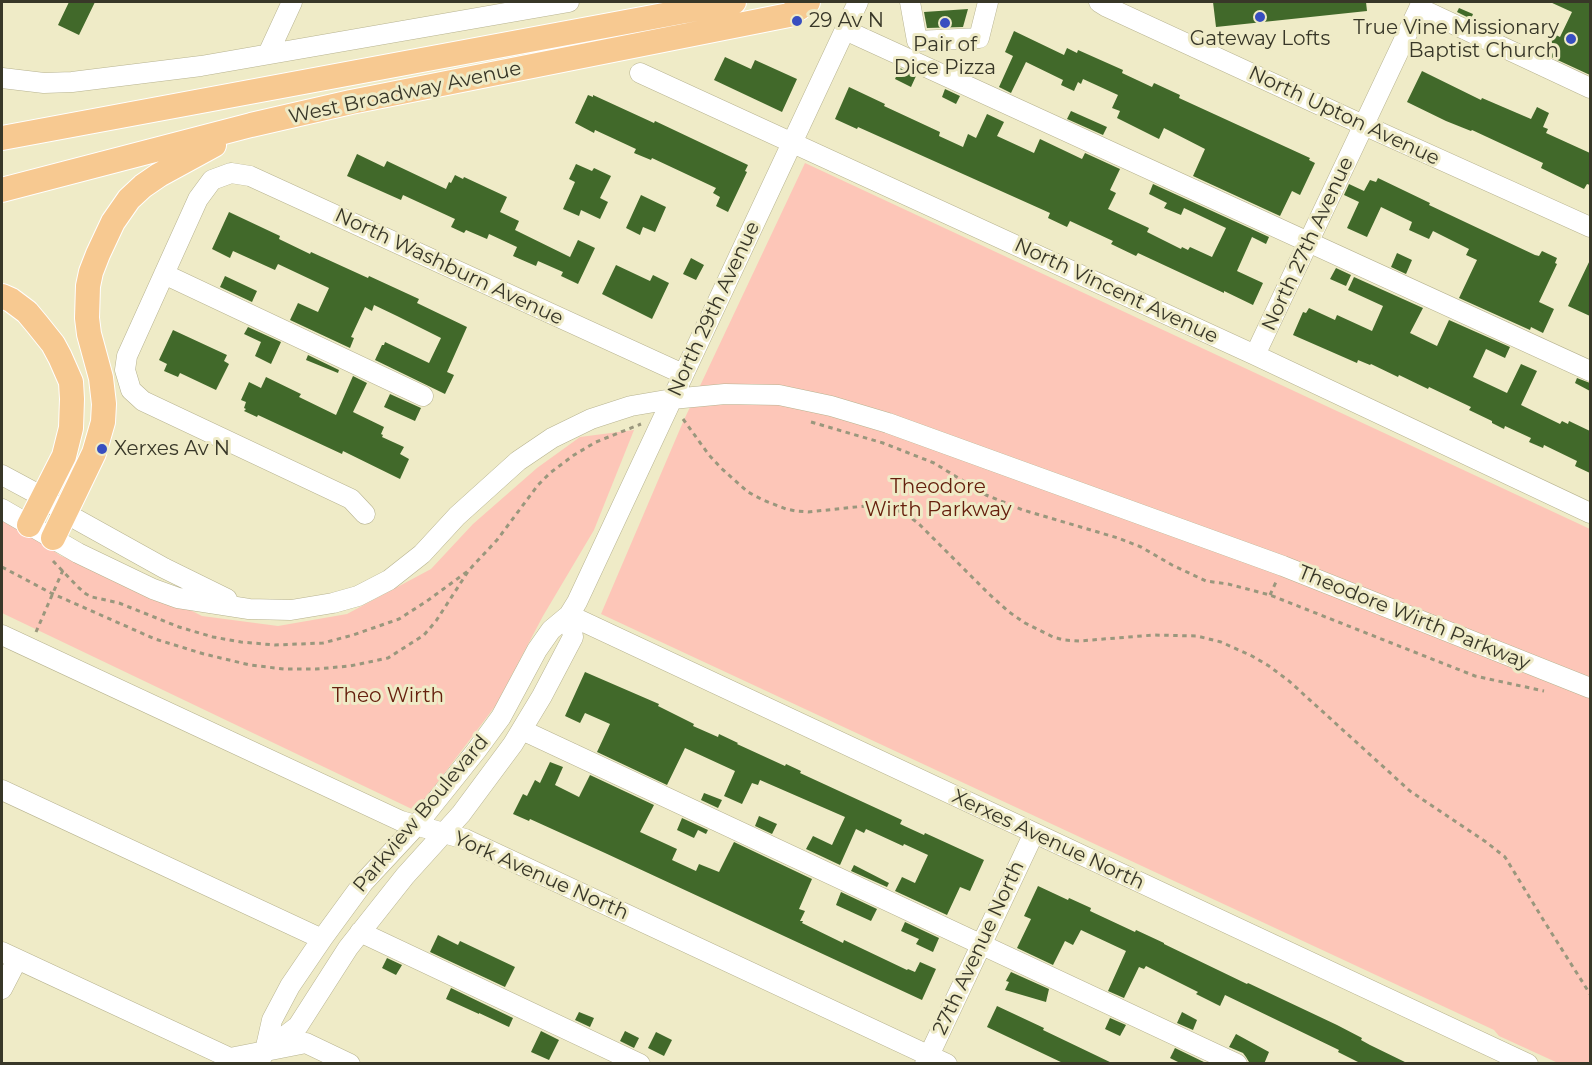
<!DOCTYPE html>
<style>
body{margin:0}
#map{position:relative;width:1592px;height:1065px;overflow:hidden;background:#efebc7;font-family:Montserrat,sans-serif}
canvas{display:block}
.frame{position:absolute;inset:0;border:3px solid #383728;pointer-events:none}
</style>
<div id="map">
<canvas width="1592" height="1065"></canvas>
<div class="frame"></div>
</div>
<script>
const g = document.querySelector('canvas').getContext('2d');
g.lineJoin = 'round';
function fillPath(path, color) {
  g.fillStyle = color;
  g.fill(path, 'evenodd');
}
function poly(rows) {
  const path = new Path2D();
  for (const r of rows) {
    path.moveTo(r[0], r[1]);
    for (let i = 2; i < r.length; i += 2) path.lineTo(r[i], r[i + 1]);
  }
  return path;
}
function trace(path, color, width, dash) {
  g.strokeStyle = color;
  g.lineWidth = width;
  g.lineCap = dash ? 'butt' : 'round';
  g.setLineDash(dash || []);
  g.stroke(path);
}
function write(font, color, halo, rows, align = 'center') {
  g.font = font + ' Montserrat,sans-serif';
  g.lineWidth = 6;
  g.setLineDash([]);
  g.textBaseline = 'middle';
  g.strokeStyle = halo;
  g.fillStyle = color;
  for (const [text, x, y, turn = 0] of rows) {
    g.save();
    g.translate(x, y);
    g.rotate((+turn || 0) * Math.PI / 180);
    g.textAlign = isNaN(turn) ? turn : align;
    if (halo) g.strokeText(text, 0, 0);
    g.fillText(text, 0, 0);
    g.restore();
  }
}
const green = poly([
 [805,163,1590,529,1590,1063,1558,1063,1499,1036,1494,1030,601,614,683,422],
 [634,430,594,530,543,616,496,705,416,811,2,613,2,516,61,556,131,580,202,616,278,626,347,614,431,569,473,524,537,468,580,437]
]);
const building = poly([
 [69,2,95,2,79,35,58,25],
 [1213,2,1366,2,1367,11,1216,27],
 [1550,2,1590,2,1590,75,1551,57,1554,50,1548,47,1554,34,1560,37,1572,12],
 [1459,8,1473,14,1471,19,1457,12],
 [968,9,963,27,927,28,924,12],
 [1014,31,1064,55,1067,48,1077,53,1078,50,1123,70,1122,73,1152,87,1154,83,1180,95,1179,98,1310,158,1309,160,1315,163,1300,195,1292,191,1280,216,1193,176,1205,149,1164,128,1159,139,1117,118,1120,111,1112,108,1118,95,1083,79,1081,84,1078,82,1074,91,1061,85,1063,80,1026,62,1011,93,999,87,1013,56,1005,52],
 [725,57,751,69,755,60,797,79,782,112,714,80],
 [900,68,916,76,911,87,895,79],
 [1422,71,1481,100,1482,98,1531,119,1537,107,1549,113,1543,127,1548,129,1546,133,1590,153,1590,185,1587,184,1584,189,1541,168,1543,163,1472,130,1471,131,1446,121,1407,102],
 [849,87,885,104,884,106,940,132,939,136,963,147,968,134,976,138,987,114,1004,122,997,136,1034,153,1040,139,1082,159,1085,153,1120,169,1110,190,1116,193,1108,209,1149,228,1147,232,1181,249,1182,247,1188,250,1190,247,1212,257,1226,228,1184,208,1181,215,1164,208,1167,203,1149,194,1153,184,1269,237,1266,244,1252,237,1237,271,1263,283,1253,305,1224,291,1224,293,1138,253,1136,256,1111,244,1113,241,1070,221,1067,227,1048,218,1050,213,858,127,857,129,835,119],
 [945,89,960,96,956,104,942,97],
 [588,95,593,97,593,95,654,123,655,121,748,165,745,171,747,172,728,212,716,206,720,197,713,193,716,188,652,158,651,160,634,153,636,149,595,130,594,133,575,123],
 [1071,111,1107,127,1103,135,1067,119],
 [357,154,384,167,387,161,446,189,449,182,451,183,455,175,463,179,464,177,507,197,500,212,519,221,515,230,570,257,578,240,595,248,578,284,561,276,563,272,538,261,536,266,513,256,517,247,489,234,487,239,466,230,464,233,451,227,455,219,403,195,401,200,347,176],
 [576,164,592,171,594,168,611,176,600,198,608,202,600,219,581,210,579,216,563,209,575,182,569,179],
 [1378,178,1430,203,1429,205,1535,255,1539,256,1542,251,1557,258,1555,263,1557,264,1539,302,1554,309,1543,333,1531,327,1530,330,1459,298,1477,260,1466,255,1469,249,1433,231,1429,239,1409,230,1412,222,1381,207,1367,237,1347,228,1359,202,1344,195,1349,184,1364,191,1370,180,1376,182],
 [641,195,666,207,655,232,643,227,640,235,626,228],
 [229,212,280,236,279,239,310,254,311,252,368,278,369,276,419,299,417,303,467,327,447,372,454,375,445,394,375,360,382,345,384,345,385,342,429,363,441,338,397,316,374,305,372,311,365,307,351,337,354,338,350,348,290,320,298,303,318,312,329,288,278,264,275,270,233,251,230,258,212,249],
 [1397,253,1412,260,1406,274,1391,267],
 [691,258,704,265,696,280,683,274],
 [1590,260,1590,316,1568,306],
 [616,265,650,281,653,275,669,283,652,319,602,294],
 [1336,268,1351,275,1346,286,1330,279],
 [225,276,257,291,252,302,220,287],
 [1354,277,1423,308,1410,333,1437,346,1449,320,1510,347,1505,358,1486,349,1473,377,1507,393,1521,364,1537,371,1521,405,1560,424,1562,421,1568,424,1569,421,1590,431,1590,473,1575,466,1577,461,1544,445,1543,448,1529,442,1531,438,1505,426,1504,429,1492,423,1492,421,1469,410,1471,407,1429,387,1428,389,1399,375,1398,377,1371,364,1370,365,1358,360,1357,363,1293,335,1303,312,1306,313,1309,308,1335,320,1337,315,1372,331,1383,306,1348,290],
 [248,327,281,342,271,364,255,356,261,342,244,334],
 [173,330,227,355,224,361,229,364,216,390,180,373,178,377,164,371,167,364,159,360],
 [308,355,339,370,338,373,306,360],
 [353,376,367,383,353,412,384,427,381,434,383,435,382,437,404,447,400,454,409,459,400,479,343,451,342,454,258,415,257,417,244,411,246,409,244,408,246,402,241,400,249,382,261,388,266,377,301,394,299,397,336,415],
 [1577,378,1590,383,1590,391,1575,383],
 [390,394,421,408,415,421,384,407],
 [585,672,659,704,658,706,694,724,693,726,718,737,719,734,738,743,737,744,785,766,786,764,801,771,800,773,902,820,900,824,924,835,925,833,984,860,970,891,960,887,947,915,895,891,902,877,915,883,928,855,904,844,903,846,866,829,864,833,856,829,840,865,806,849,813,836,832,845,845,817,760,780,758,785,752,783,742,804,724,796,735,771,685,748,667,785,597,752,610,724,585,713,580,723,565,716],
 [550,762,563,767,555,785,579,797,590,775,654,805,640,832,677,849,672,860,696,871,699,864,719,872,734,842,812,879,799,909,805,911,800,921,803,921,802,923,843,943,844,940,907,970,908,969,915,972,920,962,936,969,922,1000,605,853,530,819,529,821,513,814,523,794,527,796,535,780,540,783],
 [704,793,722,800,718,808,701,800],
 [759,816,777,824,772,834,755,826],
 [682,818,708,830,706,834,698,830,694,838,677,830],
 [854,865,889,883,887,887,851,871],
 [1038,886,1068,900,1069,898,1091,908,1090,911,1135,932,1136,930,1164,943,1164,944,1247,984,1248,983,1337,1025,1362,1038,1361,1040,1370,1045,1409,1064,1362,1064,1338,1052,1339,1050,1225,995,1220,1006,1196,994,1198,992,1146,966,1144,969,1139,967,1124,998,1108,991,1126,951,1081,930,1073,945,1065,941,1053,965,1017,948,1031,919,1024,916],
 [841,892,877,909,871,921,836,905],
 [905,922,939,938,933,952,916,944,919,939,901,931],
 [438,935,458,945,460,941,515,967,505,987,430,952],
 [387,958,402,965,396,975,382,968],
 [1011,972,1049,989,1046,1002,1005,990,1009,982,1006,981],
 [451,988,513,1018,509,1027,479,1013,479,1014,446,999],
 [997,1006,1044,1028,1043,1030,1114,1064,1065,1064,987,1027],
 [579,1012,594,1018,590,1027,575,1020],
 [1182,1012,1197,1020,1193,1030,1177,1023],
 [1110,1018,1126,1025,1120,1036,1105,1029],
 [541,1031,559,1040,549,1060,531,1052],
 [625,1031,639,1038,634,1048,620,1041],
 [656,1032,672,1040,664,1056,648,1048],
 [1236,1034,1269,1052,1264,1064,1252,1064,1249,1062,1246,1057,1243,1053,1229,1047],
 [1175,1048,1208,1064,1182,1064,1170,1058]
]);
const path = poly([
 [683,419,709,455,721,468,748,492,763,500,786,509,796,511,808,512,875,505,886,506,904,513,918,523,988,593,1009,612,1025,623,1053,637,1064,640,1079,641,1154,635,1197,636,1221,642,1252,656,1269,666,1289,681,1410,791,1486,842,1505,857,1544,921,1590,994],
 [811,422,883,443,934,463,986,495,1023,510,1118,538,1141,547,1172,565,1206,581,1228,584,1270,595,1475,676,1544,691],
 [53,561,79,588,86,594,92,597,119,603,179,627,213,637,241,642,275,645,323,643,353,635,399,619,427,601,468,571],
 [2,567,51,593,155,639,204,654,250,665,284,669,316,669,350,666,388,658,424,635,436,621,469,570,497,540,538,485,550,473,574,455,596,442,641,424],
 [1270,595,1276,582],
 [36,632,63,570]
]);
const minor = poly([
 [910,2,917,41,979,38,988,2],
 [1099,2,1107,7,1348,118,1590,227],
 [1419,8,1590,88],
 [845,30,1590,371],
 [268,54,292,2],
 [640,73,1255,355,1590,513],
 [2,78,44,83,72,82,201,66,569,2],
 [164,274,423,396],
 [1255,355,1422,2],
 [2,475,43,497,65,513,164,568,227,599],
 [2,509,78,553,153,589,178,598,249,609,291,610,333,603,358,596,389,580,422,554,457,516,518,461,552,438,591,419,631,406,672,399,725,394,779,395,831,406,888,423,1283,566,1590,688],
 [365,514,351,499,143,401,131,390,125,370,127,356,198,199,212,180,231,173,250,176,683,374],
 [569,615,1528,1064],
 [2,635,401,821,465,839,947,1064],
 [522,730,1237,1064],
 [2,790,322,939],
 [360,932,640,1064],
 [2,952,230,1058,306,1043,350,1064],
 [2,989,17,960],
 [265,1051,298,1026,348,948,405,876,461,814,513,744,542,696,573,637,569,615],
 [258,1064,265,1051,272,1020,290,986,322,939,363,883,416,826,476,751,501,717,537,650,551,630,569,615,577,602,858,2],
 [925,1064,1034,833]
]);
const major = poly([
 [2,138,734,2],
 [2,190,251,125,351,102,789,15,808,2],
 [2,296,11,300,27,312,37,324,53,344,60,357,71,382,72,399,71,428,64,456,29,525],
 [53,538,94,453,103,422,104,404,101,378,89,334,87,318,88,286,91,272,98,254,113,222,129,199,143,186,159,175,214,145]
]);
const markers = [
 [1260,17,6,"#384ec0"],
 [797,21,6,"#384ec0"],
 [945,23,6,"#384ec0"],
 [1571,39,6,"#384ec0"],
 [102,449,6,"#384ec0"]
];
const poiNames = [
 ["29 Av N",809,21],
 ["True Vine Missionary",1559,28,"right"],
 ["Baptist Church",1559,51,"right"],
 ["Gateway Lofts",1260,39,"center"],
 ["Pair of",945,45,"center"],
 ["Dice Pizza",945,68,"center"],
 ["Xerxes Av N",114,449]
];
const streetNames = [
 ["West Broadway Avenue",405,93,-12],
 ["North Upton Avenue",1344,116,25],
 ["North 27th Avenue",1308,244,-65],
 ["North Washburn Avenue",449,267,25],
 ["North Vincent Avenue",1116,291,25],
 ["North 29th Avenue",714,309,-65],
 ["Theodore Wirth Parkway",1414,618,22],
 ["Parkview Boulevard",421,814,-50],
 ["Xerxes Avenue North",1048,840,25],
 ["York Avenue North",541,876,24],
 ["27th Avenue North",979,948,-65]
];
const parkNames = [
 ["Theodore",938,487],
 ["Wirth Parkway",938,510],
 ["Theo Wirth",388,696]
];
fillPath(green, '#fdc6b8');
fillPath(building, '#41692a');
trace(minor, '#b7b390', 21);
trace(major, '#fff', 26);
trace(path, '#9a977d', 3, [4.5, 4.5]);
trace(minor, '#fff', 20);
trace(major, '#f7c991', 24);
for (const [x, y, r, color] of markers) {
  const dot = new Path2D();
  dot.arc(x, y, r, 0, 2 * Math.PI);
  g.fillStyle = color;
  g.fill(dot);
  trace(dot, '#efebc7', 2);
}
write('20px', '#383728', '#efebc7', poiNames, 'left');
write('20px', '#383728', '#efebc7', streetNames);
write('20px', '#66200e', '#efebc7', parkNames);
</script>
